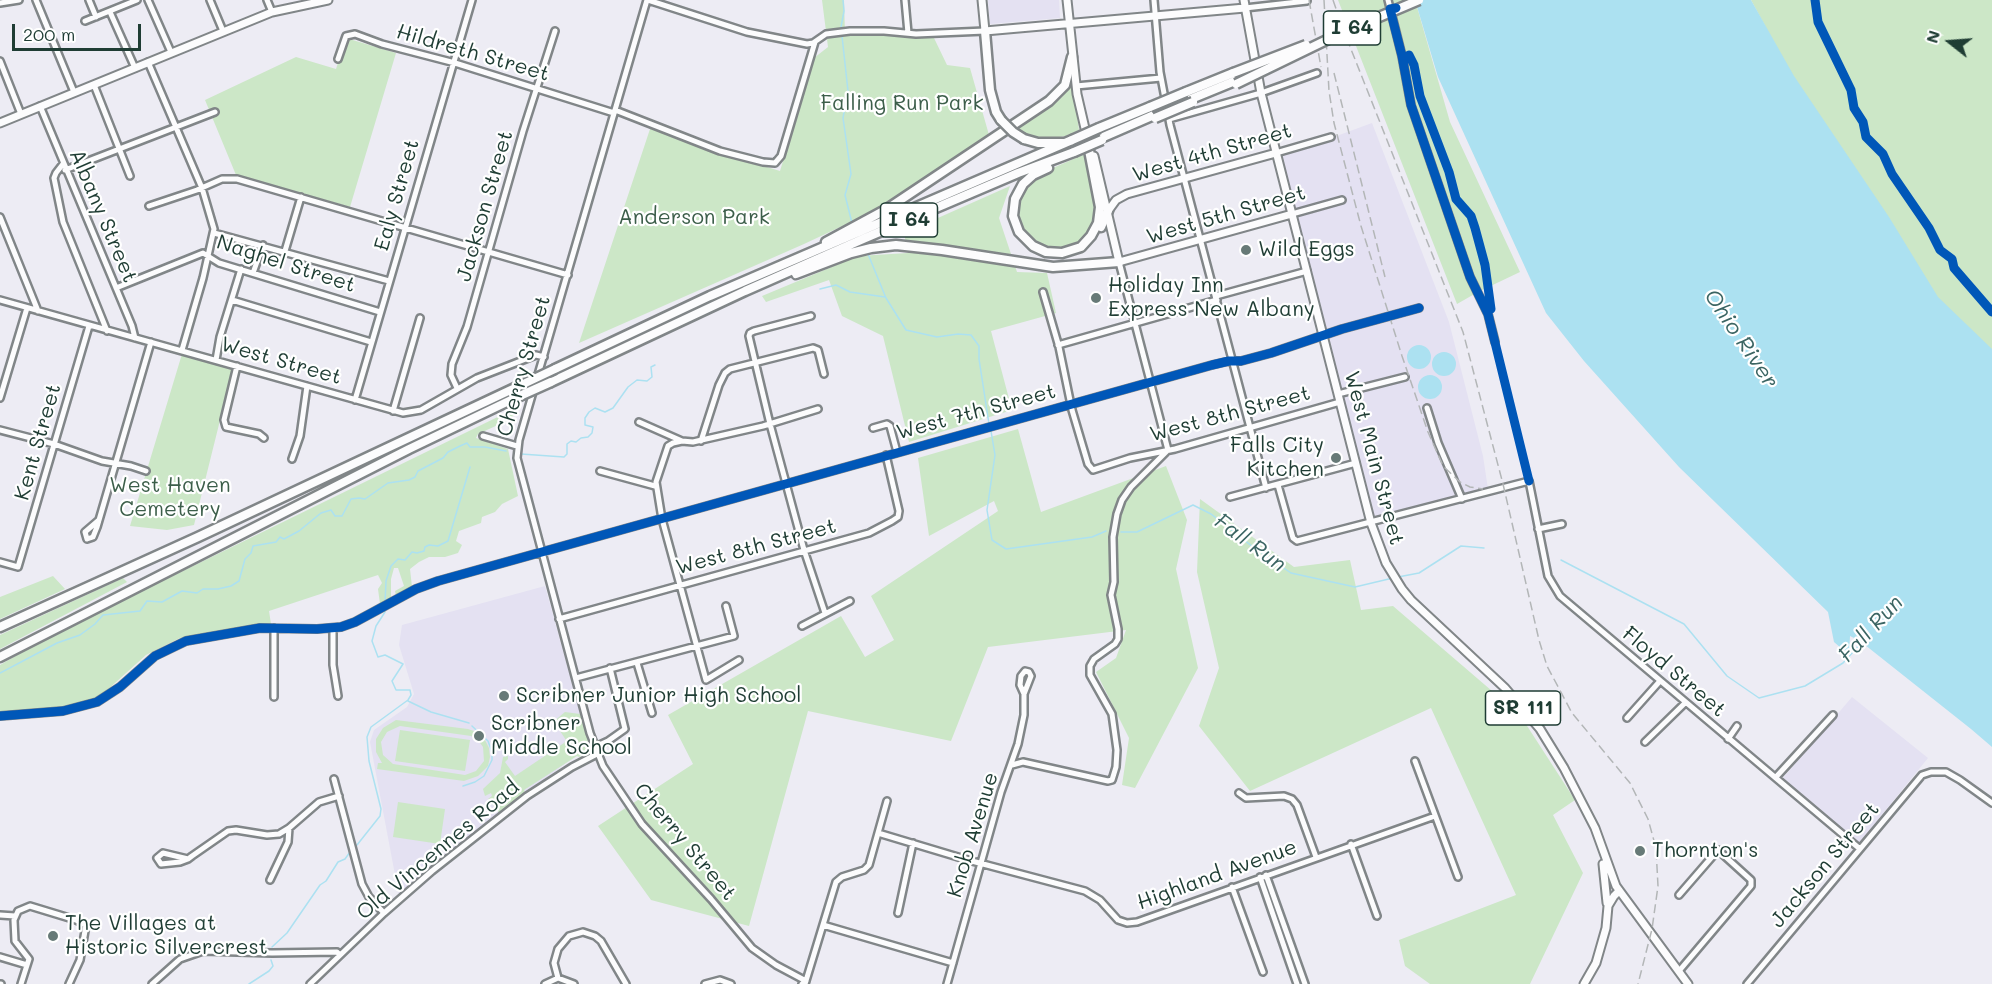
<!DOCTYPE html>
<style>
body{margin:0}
#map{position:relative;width:1992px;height:984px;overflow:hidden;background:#edecf4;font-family:Mali,sans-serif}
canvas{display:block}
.north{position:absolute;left:1920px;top:12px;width:60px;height:60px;-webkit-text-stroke:4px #fff;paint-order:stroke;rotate:287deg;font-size:16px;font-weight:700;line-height:24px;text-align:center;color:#1f3d34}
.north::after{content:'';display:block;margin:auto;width:21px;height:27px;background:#1f3d34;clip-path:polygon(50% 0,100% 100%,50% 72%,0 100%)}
.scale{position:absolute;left:12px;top:24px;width:129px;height:27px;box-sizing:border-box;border:3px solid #1f3d34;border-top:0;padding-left:8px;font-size:18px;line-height:21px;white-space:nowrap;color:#1f3d34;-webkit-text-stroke:4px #fff;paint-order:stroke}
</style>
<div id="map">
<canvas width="1992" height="984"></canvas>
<div class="north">N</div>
<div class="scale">200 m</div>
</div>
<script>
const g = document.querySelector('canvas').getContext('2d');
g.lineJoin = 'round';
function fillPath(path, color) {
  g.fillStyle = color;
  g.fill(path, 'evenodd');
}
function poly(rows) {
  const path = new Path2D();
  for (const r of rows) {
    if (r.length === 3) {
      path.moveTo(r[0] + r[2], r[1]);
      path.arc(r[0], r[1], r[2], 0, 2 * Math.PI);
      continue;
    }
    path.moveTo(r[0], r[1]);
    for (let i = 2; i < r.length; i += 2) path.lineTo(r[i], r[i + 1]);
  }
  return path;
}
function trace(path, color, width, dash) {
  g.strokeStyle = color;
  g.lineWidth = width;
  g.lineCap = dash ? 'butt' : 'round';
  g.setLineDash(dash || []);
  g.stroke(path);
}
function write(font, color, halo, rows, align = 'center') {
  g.font = font + ' Mali,sans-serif';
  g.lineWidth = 4.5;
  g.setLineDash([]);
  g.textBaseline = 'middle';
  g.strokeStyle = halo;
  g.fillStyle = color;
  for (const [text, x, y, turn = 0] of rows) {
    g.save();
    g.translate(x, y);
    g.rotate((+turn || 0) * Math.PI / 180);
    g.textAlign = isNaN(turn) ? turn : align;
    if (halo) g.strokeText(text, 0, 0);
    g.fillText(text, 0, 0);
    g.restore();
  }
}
const built = poly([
 [988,0,1059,0,1060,18,990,24],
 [1372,123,1449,322,1483,456,1488,489,1375,518,1282,156],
 [545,586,589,745,441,861,399,896,370,742,374,730,407,707,414,694,399,645,402,625],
 [1852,697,1928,758,1859,843,1783,778]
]);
const green = poly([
 [822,0,844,0,845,35,857,33,934,38,947,65,970,68,989,135,881,208,804,244,579,343,651,126,708,149,780,171,814,58,828,47],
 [1338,0,1415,0,1450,122,1520,272,1478,292,1457,304],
 [1751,0,1992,0,1992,355,1909,269,1841,167],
 [346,38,396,53,350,207,236,175,205,100,296,57,336,69],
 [1072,79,1079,130,1066,136,1046,139,1030,136,1016,129,1053,105,1063,96],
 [1085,154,1097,212,1092,229,1081,242,1074,247,1056,251,1039,247,1025,236,1017,220,1017,204,1022,189,1039,174],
 [1010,186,999,218,1017,272,1047,273,1056,313,991,331,1012,410,909,442,883,336,842,316,829,280,766,302,762,296,858,256,908,253,904,233],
 [182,354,233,368,194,525,167,530,130,526],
 [514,409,518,411,509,420,478,434,476,438,508,449,518,496,502,504,495,512,482,517,481,523,459,531,456,541,462,545,458,553,445,557,429,557,419,562,410,569,412,587,396,596,395,591,404,586,398,568,394,568,391,579,391,599,380,604,378,589,382,583,378,575,269,611,271,624,180,638,146,655,94,702,63,710,0,714,0,665,41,641,144,590],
 [1018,429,1041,512,1166,466,1187,520,1176,569,1198,668,1135,788,1122,785,1129,738,1096,672,1116,658,1126,630,988,647,951,741,808,711,749,926,651,900,598,826,693,764,668,715,841,616,865,657,894,640,871,596,998,511,994,501,929,536,918,458],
 [1200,499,1294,567,1350,560,1361,610,1393,606,1520,715,1575,800,1553,815,1583,873,1530,984,1430,984,1405,966,1399,940,1516,895,1431,708,1250,791,1199,726,1219,668,1197,572],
 [53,576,65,589,0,619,0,597],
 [123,578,127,582,0,649,0,635],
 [565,712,580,714,590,746,588,753,579,757,577,756,524,790,525,792,500,814,488,799,492,796,491,793,485,796,483,789,500,773,503,757,508,756,508,759,505,762,515,776,564,743,566,740,558,728,556,726,551,727,553,722],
 [396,720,468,729,477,732,485,740,489,748,490,757,488,766,478,776,464,781,377,769,378,763,382,763,376,752,376,739,383,728],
 [400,726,471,736,478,740,483,747,484,761,476,771,465,775,393,764,383,755,381,742,387,732],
 [400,730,470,740,465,771,395,761],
 [398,802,445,809,440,844,393,837]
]);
const water = poly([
 [1415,0,1751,0,1794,76,1889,217,1938,297,1992,349,1992,747,1971,729,1860,641,1850,636,1849,655,1834,642,1828,612,1679,467,1584,361,1546,313,1438,77],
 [1419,357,12],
 [1444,364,12],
 [1430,387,12]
]);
const stream = poly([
 [843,0,844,11,841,27,848,91,843,118,851,174,845,195,852,223],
 [868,254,886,298,906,330,937,337,958,334,971,335,979,346,979,359,989,424],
 [820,289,836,285,850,292,885,297],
 [991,431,995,455,987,510,992,540,1006,549,1092,537,1106,531],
 [521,454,564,457,567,454,567,444,571,441,576,442,581,438,588,437,592,433,593,427,585,425,585,418,589,412,595,408,605,412,613,408,628,387,637,380,647,381,652,377,651,367,655,365],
 [1121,532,1137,532,1193,505,1211,514,1253,547,1291,573,1355,587,1393,578],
 [1561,560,1684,624,1727,676,1759,698,1805,686,1843,663,1862,642],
 [1398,577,1419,573,1461,546,1484,548],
 [385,603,386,581,391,566,398,559,405,560,412,552,417,553,424,551,425,547,429,545,438,546,448,541,470,467],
 [0,673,57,643,80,635,95,624,103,615,140,611,147,601,162,602,182,591,197,593,203,589,218,589,231,586,239,581,245,559,251,553,253,546,276,542,280,537,284,539,299,531,321,513,331,510,335,516,342,516,351,499,359,498,365,499,388,483,409,480,415,477,418,471,443,458,448,452,460,446,467,443,470,447,485,447,506,451],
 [408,701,431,712,469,723],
 [463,786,475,782,484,776,492,760,492,752,488,741,472,726],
 [357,845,380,816,381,809,369,761,367,737,371,727,408,700,411,695,410,690,396,690,392,681,403,664,385,655,378,657,372,641,376,626,385,612,384,609],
 [272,947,287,933,320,885,326,881,338,862,345,859,350,852],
 [249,984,269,971,273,966,271,960]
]);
const minor = poly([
 [36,0,74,92],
 [89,0,96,17],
 [148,0,171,52],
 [210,0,223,31],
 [267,0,272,12],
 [647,0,519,440,517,458,590,733,603,766,642,824,711,899,752,948,776,965,806,981,802,984],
 [648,0,747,32,807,44,813,43,826,34,850,31,884,31,916,34,985,31],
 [905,0,908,33],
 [1154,0,1160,72,1170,125,1266,488],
 [1388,0,1402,56,1411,105,1470,277,1488,314,1495,342],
 [0,3,19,0],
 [1245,8,1307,1],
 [110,12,135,68],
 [85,21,137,0],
 [338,59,346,36,355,34,382,44,455,63,614,113],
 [0,61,21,114],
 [148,62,202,188,214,229,203,278,182,350],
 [94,85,130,176],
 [1076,86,1161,78],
 [40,106,132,326,135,338],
 [615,110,720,151,763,162,775,163,781,156,815,42],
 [1169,119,1261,93,1317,73],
 [1276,153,1331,137],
 [63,164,56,173,54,178,63,222,107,331],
 [65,170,215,112],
 [149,206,197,190,222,179,237,179,568,275],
 [1292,214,1342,200],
 [0,217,38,311],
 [214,233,389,281],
 [285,251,301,197],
 [253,273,263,245],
 [116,288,203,253,219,263,380,312],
 [1043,292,1059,347,1072,410,1088,464,1093,470,1130,458,1175,449,1340,402],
 [1216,296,1307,271],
 [0,300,403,413,421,410,477,378,536,355,544,357],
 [232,300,371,342],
 [811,316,754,331,750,333,749,336,770,424,804,550,825,613],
 [1058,345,1217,300],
 [216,360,220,337,241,269],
 [237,366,224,420,226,427,259,434,264,438],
 [457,388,451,375,452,364,467,327,523,131,555,31],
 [1338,394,1405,377],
 [0,398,27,308],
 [355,400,472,0],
 [1427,408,1438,443,1462,499],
 [393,411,420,318],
 [639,422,682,441,693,442,763,426,818,409],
 [873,428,887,424,890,426,897,452],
 [0,430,54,444,102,461,131,466,146,471],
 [483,436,517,446],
 [682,441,673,443,668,446,656,482,662,519,706,680,739,660],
 [701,441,719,385,725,373,730,369,813,348,818,350,824,374],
 [292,459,300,436,307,386],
 [600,471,655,486],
 [1278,485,1293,538,1297,541,1529,481,1548,576,1560,596,1860,849],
 [1230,497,1356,463],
 [99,520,85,532,87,539,93,537,97,527,151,342],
 [1538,529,1562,524],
 [0,562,18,567,89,326],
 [559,619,869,533,892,521,898,517,899,511,886,455],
 [802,626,850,601],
 [274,628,274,697],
 [333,628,333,665,338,696],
 [637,663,652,713],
 [576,678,734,636,726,606],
 [0,716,63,711,97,702,120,687,155,656,186,641,260,628,317,629,341,627,355,622,416,589,438,581,1212,365,1229,361,1241,361,1271,353,1342,329,1419,308],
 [1627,718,1660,681],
 [1728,739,1737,726],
 [1645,742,1685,703],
 [595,747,608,741,625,729,610,668],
 [1415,761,1458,877],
 [1012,765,1023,762,1108,781,1112,780,1116,767,1117,750,1112,714,1090,675,1090,666,1094,659,1115,644,1118,639,1118,629,1111,595,1114,582,1113,537,1117,514,1122,500,1131,487,1168,450,1119,262],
 [1776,777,1833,715],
 [334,779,362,884,369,897,384,913],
 [1239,793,1246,798,1284,796,1292,799,1297,805,1316,857],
 [878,833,968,860,1085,891,1100,900,1118,920,1127,923,1137,922,1435,816],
 [1351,844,1377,916],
 [188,859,163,853,157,858,161,864,180,862,188,859,192,856,228,831,236,830,267,835,279,834,289,828,319,802,339,796],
 [1266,875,1305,984],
 [1260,877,1297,984],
 [270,880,288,842,289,828],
 [1232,887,1263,972],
 [1679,895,1718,850,1751,880,1751,886,1679,971],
 [898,913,913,843],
 [0,915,15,916],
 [823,925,953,963],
 [0,957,27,965],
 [558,978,554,963,558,949,569,936,583,932,595,936,601,941,626,984],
 [558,978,574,984],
 [0,984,1,984],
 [21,984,29,959,15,941,14,920,18,911,30,906,76,920,86,925,80,960,69,984],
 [152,984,180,959,203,951,272,953,337,952,340,955],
 [310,984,384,913,432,871,527,796,572,767,597,754],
 [545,984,558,978],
 [705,984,720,980,731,984],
 [805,984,836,882,842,877,864,870,869,865,887,801],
 [947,984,1001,792,1018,744,1024,715,1024,694,1020,685,1021,676,1025,671,1029,672,1031,676,1024,694],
 [1747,984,1922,775,1931,772,1946,772,1960,780,1992,803]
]);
const major = poly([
 [982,0,985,31,1245,8],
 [1067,0,1077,94,1087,137],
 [1244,0,1261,93,1371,523,1386,563,1402,589,1411,600,1505,688,1540,729,1564,768,1595,828,1616,886,1688,984],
 [0,123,272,12,328,0],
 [1094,156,1119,262,1292,214],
 [1108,211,1116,200,1127,194,1276,153],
 [1603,864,1607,903],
 [1584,984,1596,963,1606,928,1608,906,1614,896,1619,891]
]);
const highway = poly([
 [985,31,990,90,996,112,1001,120],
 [1186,92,1233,73],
 [1191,99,1235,81],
 [1099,128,1150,107],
 [1101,138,1154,115],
 [1024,139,1038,143,1063,143],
 [1048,168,1033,175,1023,184,1015,199,1013,216,1019,232,1033,246,1046,252,1062,253,1081,247,1091,236,1098,223,1100,207,1087,140],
 [1101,227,1108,211],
 [826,242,887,209,1049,101,1065,85,1072,57],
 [796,274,851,253,871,248,896,245,942,250,1053,267,1119,262],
 [555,369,710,296,1072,140],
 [551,382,745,291,863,239,1018,173,1074,152],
 [0,627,198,537,517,387],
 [0,657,409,449,513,399]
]);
const rail = poly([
 [1309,0,1321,67],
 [1324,0,1329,91,1334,123,1361,226,1402,356,1428,432,1443,466,1460,482,1470,487,1483,489],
 [1333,0,1343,29,1463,332,1503,484,1539,640,1547,666,1572,713,1630,783,1648,819,1656,848,1658,886,1652,929,1638,984],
 [1334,73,1385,277]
]);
const highwayBridge = poly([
 [1233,73,1306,45],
 [1236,84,1339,34,1419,0],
 [1150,107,1186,92],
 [1155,118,1193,102],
 [1001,120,1013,132,1024,139],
 [1072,140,1099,128],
 [1074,152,1102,140],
 [517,387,555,369],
 [513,399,551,382]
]);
const cycleway = poly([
 [1815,0,1818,22,1851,90,1854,108,1863,122,1866,137,1883,154,1892,174,1929,228,1940,250,1952,259,1954,268,1992,312],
 [1396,8,1390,9,1402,56,1411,105,1470,277,1488,314,1529,481],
 [1409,55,1414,65,1420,96,1449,172,1456,199,1471,216,1475,228,1485,265,1491,309],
 [0,716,63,711,97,702,120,687,155,656,186,641,260,628,317,629,341,627,355,622,416,589,438,581,1212,365,1229,361,1241,361,1271,353,1342,329,1419,308]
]);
const markers = [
 [1246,250,6,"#677a77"],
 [1096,298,6,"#677a77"],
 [1336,458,6,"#677a77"],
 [504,696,6,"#677a77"],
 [479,736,6,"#677a77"],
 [1640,851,6,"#677a77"],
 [53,936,6,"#677a77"]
];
const shields = [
 [1352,28,57],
 [909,220,57],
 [1523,708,75]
];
const shieldNames = [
 ["I 64",1352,28],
 ["I 64",909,220],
 ["SR 111",1523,708]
];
const streetNames = [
 ["Hildreth Street",473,53,16],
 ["West 4th Street",1212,153,-16],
 ["Ealy Street",397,195,-74],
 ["Jackson Street",485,206,-74],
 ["West 5th Street",1226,215,-16],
 ["Albany Street",103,216,67],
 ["Naghel Street",286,264,18],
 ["West Street",281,361,16],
 ["Cherry Street",524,366,-74],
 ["West 7th Street",976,412,-15],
 ["West 8th Street",1230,414,-15],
 ["Kent Street",38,442,-74],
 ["West Main Street",1374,458,75],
 ["West 8th Street",756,547,-15],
 ["Floyd Street",1674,672,40],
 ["Knob Avenue",973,835,-73],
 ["Cherry Street",685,842,50],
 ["Old Vincennes Road",438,850,-40],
 ["Jackson Street",1825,865,-50],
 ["Highland Avenue",1217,875,-20]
];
const parkNames = [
 ["Falling Run Park",902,104],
 ["Anderson Park",694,218],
 ["West Haven",170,486],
 ["Cemetery",170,510]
];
const poiNames = [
 ["Wild Eggs",1258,250],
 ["Holiday Inn",1108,286],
 ["Express New Albany",1108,310],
 ["Falls City",1324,446,"right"],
 ["Kitchen",1324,470,"right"],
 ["Scribner Junior High School",516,696],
 ["Scribner",491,724],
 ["Middle School",491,748],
 ["Thornton's",1652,851],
 ["The Villages at",65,924],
 ["Historic Silvercrest",65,948]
];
const waterNames = [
 ["Ohio River",1741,339,56],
 ["Fall Run",1250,543,36],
 ["Fall Run",1871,629,-47]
];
fillPath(built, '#e4e1f2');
fillPath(green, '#cce7c7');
fillPath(water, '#ace1f1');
trace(stream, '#ace1f1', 1.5);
trace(minor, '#818688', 10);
trace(major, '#818688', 11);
trace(highway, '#818688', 13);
trace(minor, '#fcfcfd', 5);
trace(major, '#fcfcfd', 7);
trace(highway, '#fcfcfd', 8);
trace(rail, '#b3b6b7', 1.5, [9, 4.5]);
trace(highwayBridge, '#818688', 13, []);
trace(highwayBridge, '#fcfcfd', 8);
trace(cycleway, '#0057b8', 9);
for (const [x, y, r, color] of markers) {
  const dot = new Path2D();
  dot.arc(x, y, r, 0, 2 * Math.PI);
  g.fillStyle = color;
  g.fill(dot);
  trace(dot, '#fff', 2);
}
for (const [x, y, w] of shields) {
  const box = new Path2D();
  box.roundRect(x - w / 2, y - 17, w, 34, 4.5);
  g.fillStyle = '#fff';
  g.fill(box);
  trace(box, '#1f3d34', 1.5);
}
write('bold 20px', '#1f3d34', null, shieldNames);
write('21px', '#1f3d34', '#fff', streetNames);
write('21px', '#3c5e4a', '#fff', parkNames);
write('21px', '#1f3d34', '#fff', poiNames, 'left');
write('italic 22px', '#3b6563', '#fff', waterNames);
</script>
